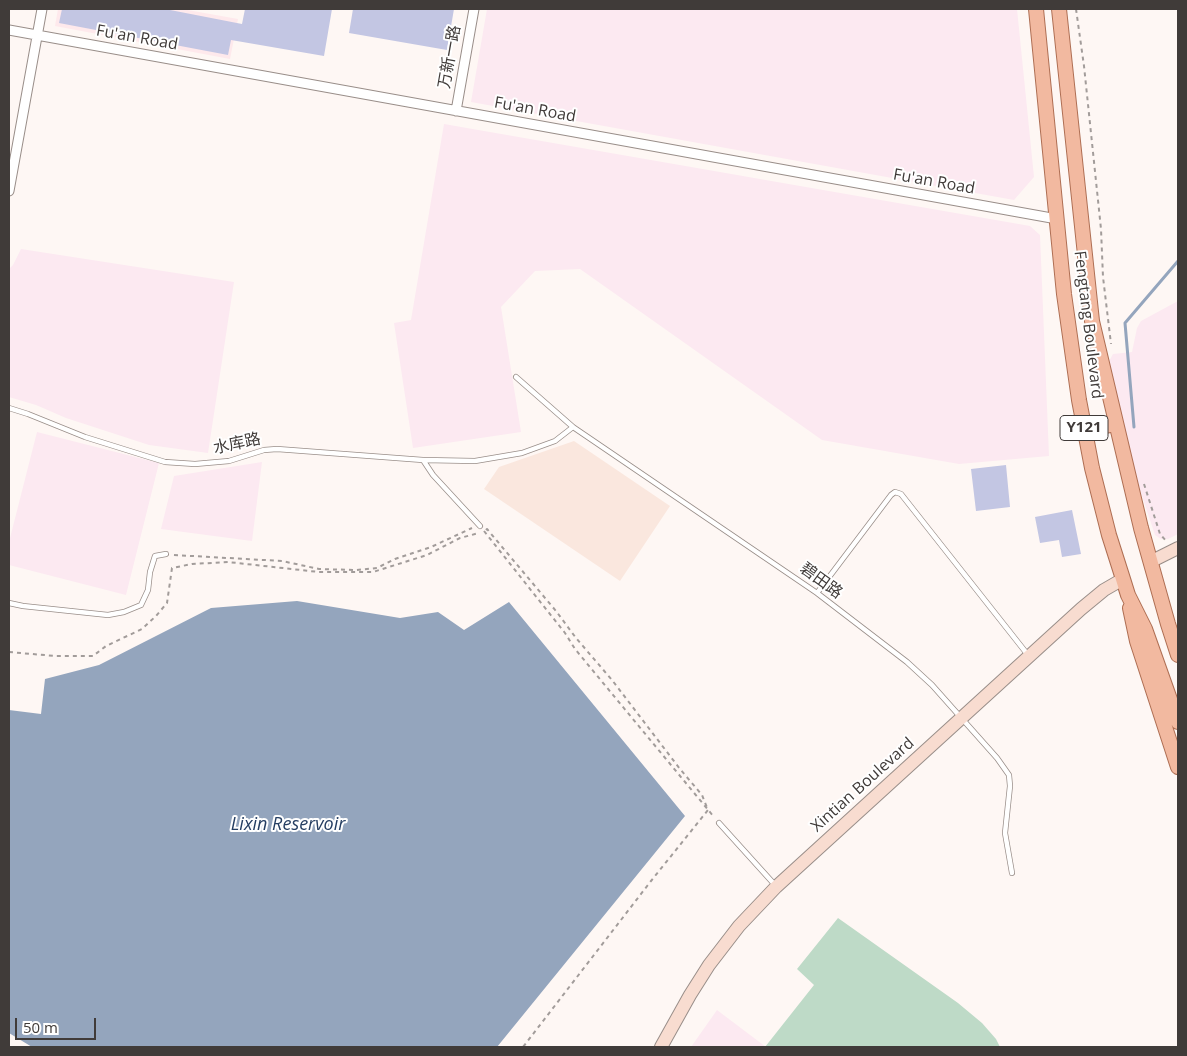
<!DOCTYPE html>
<meta charset="utf-8">
<style>
body{margin:0}
#map{position:relative;width:1187px;height:1056px;overflow:hidden;background:#fef7f4;font-family:"Open Sans",sans-serif}
canvas{display:block}
.frame{position:absolute;inset:0;border:10px solid #403b39;pointer-events:none}
.scale{position:absolute;left:15px;top:1018px;width:81px;height:22px;box-sizing:border-box;border:2px solid #403b39;border-top:0;padding-left:6px;font-size:15px;line-height:18px;white-space:nowrap;color:#403b39;-webkit-text-stroke:4px #fff;paint-order:stroke}
</style>
<div id="map">
<canvas width="1187" height="1056"></canvas>
<div class="frame"></div>
<div class="scale">50 m</div>
</div>
<script>
const g = document.querySelector('canvas').getContext('2d');
g.lineJoin = 'round';
function fillPath(path, color) {
  g.fillStyle = color;
  g.fill(path, 'evenodd');
}
function poly(rows) {
  const path = new Path2D();
  for (const r of rows) {
    path.moveTo(r[0], r[1]);
    for (let i = 2; i < r.length; i += 2) path.lineTo(r[i], r[i + 1]);
  }
  return path;
}
function trace(path, color, width, dash) {
  g.strokeStyle = color;
  g.lineWidth = width;
  g.lineCap = dash ? 'butt' : 'round';
  g.setLineDash(dash || []);
  g.stroke(path);
}
function write(font, color, halo, rows, align = 'center') {
  g.font = font + ' "Open Sans","Noto Sans SC",sans-serif';
  g.lineWidth = 4;
  g.setLineDash([]);
  g.textBaseline = 'middle';
  g.strokeStyle = halo;
  g.fillStyle = color;
  for (const [text, x, y, turn = 0] of rows) {
    g.save();
    g.translate(x, y);
    g.rotate((+turn || 0) * Math.PI / 180);
    g.textAlign = isNaN(turn) ? turn : align;
    if (halo) g.strokeText(text, 0, 0);
    g.fillText(text, 0, 0);
    g.restore();
  }
}
const commercial = poly([
 [58,9,182,9,238,19,230,59,55,26]
]);
const industrial = poly([
 [487,9,1017,9,1034,177,1014,200,471,102],
 [444,124,1030,226,1040,235,1049,456,959,464,822,440,580,269,535,271,501,307,521,432,413,448,394,323,411,320],
 [21,249,234,282,208,453,149,445,66,418,36,405,9,397,9,269,13,265],
 [1178,301,1178,534,1168,539,1161,539,1155,535,1141,493,1107,365,1113,354,1132,352,1137,328,1141,321],
 [37,432,159,463,126,595,9,565,9,542],
 [262,462,252,541,161,529,174,476],
 [717,1010,766,1047,691,1047]
]);
const built = poly([
 [574,441,670,506,620,581,484,489,499,467]
]);
const green = poly([
 [838,918,958,1003,982,1023,996,1039,1000,1047,765,1047,814,985,797,969]
]);
const water = poly([
 [297,601,400,618,438,612,464,630,509,602,685,816,497,1047,32,1047,9,1033,9,710,41,714,45,679,99,665,211,608]
]);
const stream = poly([
 [1134,427,1125,323,1178,261]
]);
const building = poly([
 [62,9,165,9,242,24,245,9,332,9,324,56,231,40,228,55,59,23],
 [353,9,454,9,447,50,349,33],
 [1006,465,1010,507,976,511,971,469],
 [1072,510,1081,554,1062,557,1059,540,1040,543,1035,517]
]);
const path = poly([
 [1076,9,1084,66,1101,229,1103,277,1111,344],
 [1144,484,1160,534,1167,542],
 [486,530,487,529,556,611,576,638,612,680,680,769,702,795,708,810,651,881,523,1047],
 [484,531,565,633,575,649,714,817],
 [174,555,282,561,319,569,356,570,377,568,395,559,431,547,472,528],
 [9,652,55,656,93,656,106,646,142,629,156,616,167,603,172,568,192,564,228,562,319,572,373,572,427,555,460,538,479,533]
]);
const lane = poly([
 [516,377,573,427,817,593,907,662,932,685,997,758,1009,775,1010,786,1005,833,1012,873],
 [9,408,28,414,85,437,165,462,195,464,229,461,264,450,277,449,423,460,433,475,480,526],
 [423,460,475,461,522,453,555,441,573,427],
 [817,593,891,495,895,492,901,494,1028,655],
 [9,603,23,606,108,615,124,612,141,605,148,590,150,572,155,556,166,554],
 [719,823,775,885]
]);
const street = poly([
 [9,30,1057,219],
 [456,111,474,9],
 [9,191,42,9]
]);
const secondary = poly([
 [1150,562,1178,548],
 [661,1047,690,995,709,965,739,926,776,887,1081,609,1104,590,1123,579]
]);
const primary = poly([
 [1036,9,1064,294,1079,400,1092,468,1109,535,1123,579,1128,595,1145,629,1178,722],
 [1059,9,1092,321,1141,528,1168,624,1178,655],
 [1085,430,1116,424],
 [1130,608,1137,641,1178,767]
]);
const shields = [
 [1084,428,48]
];
const shieldNames = [
 ["Y121",1084,428]
];
const streetNames = [
 ["Fu'an Road",137,38,10],
 ["万新一路",450,57,-80],
 ["Fu'an Road",535,110,10],
 ["Fu'an Road",934,182,10],
 ["Fengtang Boulevard",1088,325,83],
 ["水库路",237,444,-12],
 ["碧田路",821,581,36],
 ["Xintian Boulevard",863,785,-42]
];
const waterNames = [
 ["Lixin Reservoir",288,825]
];
fillPath(commercial, '#fee9ec');
fillPath(industrial, '#fce9f1');
fillPath(built, '#fae7de');
fillPath(green, '#bedac7');
fillPath(water, '#94a5bd');
trace(stream, '#94a5bd', 3);
fillPath(building, '#c3c6e3');
trace(lane, '#998e89', 6);
trace(street, '#998e89', 11);
trace(secondary, '#998e89', 14);
trace(primary, '#ae6e53', 16);
trace(path, '#a29c9a', 2, [4, 4]);
trace(lane, '#fff', 4.5);
trace(street, '#fff', 9);
trace(secondary, '#f8dcd0', 12);
trace(primary, '#f2b9a0', 14);
for (const [x, y, w] of shields) {
  const box = new Path2D();
  box.roundRect(x - w / 2, y - 12.5, w, 25, 4);
  g.fillStyle = '#fff';
  g.fill(box);
  trace(box, '#403b39', 1);
}
write('bold 15px', '#403b39', null, shieldNames);
write('16px', '#403b39', '#fff', streetNames);
write('italic 18px', '#253e62', '#fff', waterNames);
</script>
